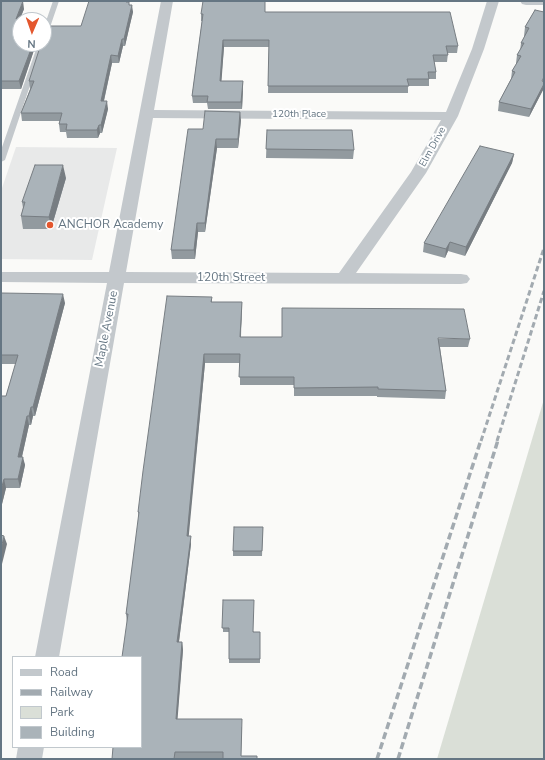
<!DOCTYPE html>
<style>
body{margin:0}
#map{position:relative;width:545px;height:760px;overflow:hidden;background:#fafaf8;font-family:"Nunito Sans",sans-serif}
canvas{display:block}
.frame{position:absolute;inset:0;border:2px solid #657683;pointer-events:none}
.legend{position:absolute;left:12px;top:656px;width:130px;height:92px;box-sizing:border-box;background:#fff;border:1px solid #c1c8cd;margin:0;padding:5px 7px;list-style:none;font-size:12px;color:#657683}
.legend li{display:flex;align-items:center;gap:8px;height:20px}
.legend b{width:20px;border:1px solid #c1c8cd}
.north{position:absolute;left:12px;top:12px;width:40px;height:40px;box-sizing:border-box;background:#fff;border:1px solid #c1c8cd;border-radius:50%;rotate:182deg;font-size:11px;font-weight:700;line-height:16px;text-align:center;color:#657683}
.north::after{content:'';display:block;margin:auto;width:14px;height:18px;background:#e4572e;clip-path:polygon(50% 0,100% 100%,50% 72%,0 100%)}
</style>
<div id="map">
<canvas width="545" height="760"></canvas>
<div class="frame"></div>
<ul class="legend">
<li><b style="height:5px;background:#c3c8cc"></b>Road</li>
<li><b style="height:5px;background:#a2aab0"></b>Railway</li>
<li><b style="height:11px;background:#dadfd7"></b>Park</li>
<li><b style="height:11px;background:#aab3b9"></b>Building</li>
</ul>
<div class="north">N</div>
</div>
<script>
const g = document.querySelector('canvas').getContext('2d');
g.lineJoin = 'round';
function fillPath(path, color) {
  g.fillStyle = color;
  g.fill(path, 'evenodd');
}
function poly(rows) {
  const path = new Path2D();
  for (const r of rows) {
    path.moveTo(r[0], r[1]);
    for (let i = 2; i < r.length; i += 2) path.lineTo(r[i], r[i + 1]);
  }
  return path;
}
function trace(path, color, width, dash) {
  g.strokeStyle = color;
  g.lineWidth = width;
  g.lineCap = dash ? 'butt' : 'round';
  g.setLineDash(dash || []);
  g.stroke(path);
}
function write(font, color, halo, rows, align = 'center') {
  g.font = font + ' "Nunito Sans",sans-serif';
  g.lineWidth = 4;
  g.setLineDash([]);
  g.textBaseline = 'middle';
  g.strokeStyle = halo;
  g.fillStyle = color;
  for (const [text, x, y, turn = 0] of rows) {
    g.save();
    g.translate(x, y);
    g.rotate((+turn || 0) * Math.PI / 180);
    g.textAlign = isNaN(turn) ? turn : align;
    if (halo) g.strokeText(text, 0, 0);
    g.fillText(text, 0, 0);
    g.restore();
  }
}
const built = poly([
 [16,147,117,148,92,260,1,259,1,191]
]);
const green = poly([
 [544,399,544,759,437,759]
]);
const service = poly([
 [53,1,59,1,47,36,44,38,44,27,53,1],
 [38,44,44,44,5,160,1,162,1,150,38,44]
]);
const minor = poly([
 [161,1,173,1,154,110,446,112,472,49,487,1,499,1,484,49,458,116,426,173,356,273,461,274,467,275,470,279,467,283,461,284,124,283,59,657,35,657,107,283,1,282,1,272,109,272,161,1],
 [153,118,441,120,411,172,339,273,126,272,153,118],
 [520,1,544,1,544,5,526,5,522,4,520,1],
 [18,747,44,747,42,759,16,759,18,747]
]);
const railFar1 = poly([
 [481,441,544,248],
 [497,441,544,291]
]);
const rail = poly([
 [377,759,481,440],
 [398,759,498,440]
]);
const wall = poly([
 [1,1,24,9,20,19,39,19,39,20,20,20,20,44,36,44,21,89,1,89],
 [128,2,133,12,130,24,125,46,123,46,119,63,112,63,104,101,108,109,102,133,100,133,98,138,67,138,66,132,60,132,59,124,60,121,22,121,21,113,30,89,29,81,81,26],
 [535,10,543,90,529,117,498,111,499,102,511,79,512,71,517,63,516,63,517,55,520,51,521,43,525,36,524,36,525,27],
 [265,12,458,46,457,53,448,53,447,62,434,62,436,72,436,79,429,79,429,86,408,86,408,93,268,93,269,47,224,47,221,81,243,81,243,89,242,109,208,109,207,103,193,103,192,96,202,21,201,21,201,14],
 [241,120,238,148,217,148,205,232,198,232,195,259,172,259,171,250,203,129],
 [267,130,354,150,353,159,266,158],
 [514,154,512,163,465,256,448,251,445,258,423,252,424,243],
 [66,178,51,229,23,229,21,216,23,208,22,202],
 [1,293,65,303,35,416,33,416,31,425,29,425,22,457,25,465,20,488,6,488,1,508,1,396,6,396,16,364,1,364],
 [212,297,212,302,242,302,241,337,470,339,468,347,440,347,446,391,445,399,377,397,377,396,294,396,294,385,240,385,240,363,205,363,188,536,191,544,179,642,182,642,183,650,177,719,242,727,241,756,257,759,112,759,141,747,126,614,139,518,138,512],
 [263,527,262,556,233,556,233,551],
 [223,600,254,632,260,632,260,663,229,663,229,632,223,632]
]);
const shadedWall = poly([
 [23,1,24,9,17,26,16,19],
 [132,5,133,12,125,46,124,39],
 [122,39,123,46,119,63,118,56],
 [223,40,224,47,221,88,220,81],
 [33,44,36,44,21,89,19,81],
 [111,55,112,63,102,109,101,101],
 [243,81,243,89,242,109,241,102],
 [544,84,543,90,529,117,531,109],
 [107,101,108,109,102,133,101,125],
 [240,112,241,120,238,148,238,139],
 [99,125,100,133,98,138,97,130],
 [216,139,217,148,205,232,205,223],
 [514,154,512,163,465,256,466,247],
 [63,165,66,178,51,229,49,217],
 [197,223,198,232,195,259,194,250],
 [450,242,448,251,445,258,446,249],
 [63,294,65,303,35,416,33,407],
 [242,302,242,311,240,345,240,337],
 [204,354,205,363,188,544,187,536],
 [31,407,33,416,31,425,29,416],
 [27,416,29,425,20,465,18,457],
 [23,457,25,465,20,488,18,479],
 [4,479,6,488,1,508,1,490],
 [4,536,7,544,1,568,1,549],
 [191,536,191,544,178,649,177,642],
 [182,642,183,650,177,726,176,719]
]);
const building = poly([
 [1,1,23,1,16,19,39,19,38,20,20,20,20,44,33,44,19,81,1,81,1,1],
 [89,1,126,1,126,2,129,2,129,5,132,5,124,39,122,39,118,56,111,55,101,101,107,101,101,125,99,125,97,130,66,130,67,124,59,124,62,113,21,113,34,81,29,81,41,44,44,44,44,31,47,30,49,26,81,26,89,1],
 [203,1,265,1,265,12,450,12,458,46,446,46,448,55,433,55,436,72,428,72,429,79,407,79,409,86,268,86,269,40,223,40,220,81,243,81,241,102,207,102,208,96,192,96,203,14,201,14,203,1],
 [535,10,544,12,544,77,542,81,544,82,544,84,531,109,499,102,515,72,512,71,521,56,517,55,524,43,521,43,529,28,525,27,535,10],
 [205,111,240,112,238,139,216,139,205,223,197,223,194,250,171,250,188,129,203,129,205,111],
 [267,130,352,130,354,150,266,149,267,130],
 [480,146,514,154,466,247,450,242,446,249,424,243,480,146],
 [35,165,63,165,49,217,21,216,25,202,22,202,35,165],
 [1,293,63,294,33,407,31,407,29,416,27,416,18,457,23,457,18,479,4,479,1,490,1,396,6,396,18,355,1,355,1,293],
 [167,296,212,297,211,302,242,302,240,337,282,337,282,308,464,309,470,339,438,338,446,391,378,389,378,387,294,388,294,377,239,377,240,354,204,354,187,536,191,536,177,642,182,642,176,719,242,719,241,756,257,756,257,759,223,759,223,752,175,752,174,759,112,759,113,747,141,747,141,657,122,657,128,614,126,614,139,512,138,512,143,471,167,296],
 [234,527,263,527,262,551,233,551,234,527],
 [1,535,4,536,1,549,1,535],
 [223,600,254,600,253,632,260,632,260,659,229,659,229,628,222,628,223,600]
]);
const markers = [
 [50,225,4,"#e4572e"]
];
const farStreetnames = [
 ["120th Place",299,115],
 ["Elm Drive",433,147,-61]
];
const poiNames = [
 ["ANCHOR Academy",58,225]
];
const streetNames = [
 ["120th Street",231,278],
 ["Maple Avenue",107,329,-79]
];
fillPath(built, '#e8e9e9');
fillPath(green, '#dadfd7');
fillPath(service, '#c3c8cc');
fillPath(minor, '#c3c8cc');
trace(railFar1, '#a2aab0', 3, [5.5, 3]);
trace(rail, '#a2aab0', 3.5, [7, 3.5]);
fillPath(wall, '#929a9f');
fillPath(shadedWall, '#777d82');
fillPath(building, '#aab3b9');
trace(building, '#777d82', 1);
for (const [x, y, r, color] of markers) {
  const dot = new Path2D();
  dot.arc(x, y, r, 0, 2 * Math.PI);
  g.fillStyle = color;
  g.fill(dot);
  trace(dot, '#fff', 1.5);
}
write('10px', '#657683', '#fff', farStreetnames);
write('12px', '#657683', '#fff', poiNames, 'left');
write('12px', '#657683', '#fff', streetNames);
</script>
